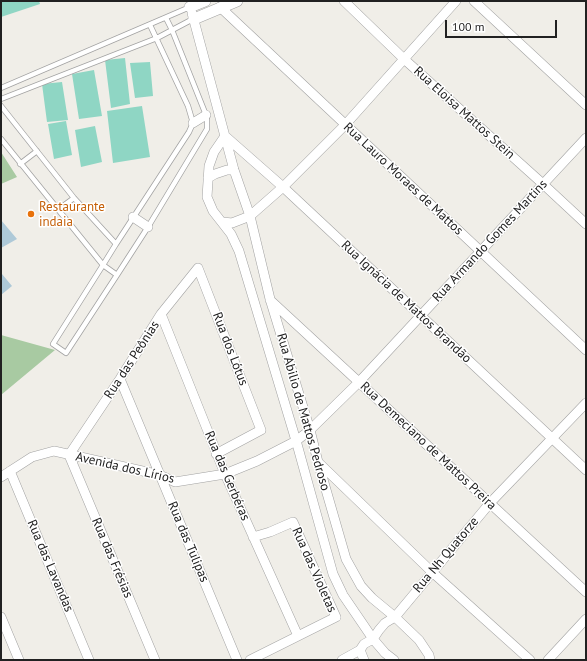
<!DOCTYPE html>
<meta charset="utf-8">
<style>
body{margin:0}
#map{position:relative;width:587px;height:661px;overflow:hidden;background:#f0eee8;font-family:"PT Sans",sans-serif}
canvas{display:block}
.frame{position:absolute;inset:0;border:2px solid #212121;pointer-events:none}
.scale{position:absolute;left:445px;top:20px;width:112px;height:18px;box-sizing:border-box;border:2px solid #212121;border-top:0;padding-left:5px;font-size:12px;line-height:14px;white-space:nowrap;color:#212121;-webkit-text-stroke:3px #fff;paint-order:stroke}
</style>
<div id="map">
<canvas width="587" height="661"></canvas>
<div class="frame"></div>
<div class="scale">100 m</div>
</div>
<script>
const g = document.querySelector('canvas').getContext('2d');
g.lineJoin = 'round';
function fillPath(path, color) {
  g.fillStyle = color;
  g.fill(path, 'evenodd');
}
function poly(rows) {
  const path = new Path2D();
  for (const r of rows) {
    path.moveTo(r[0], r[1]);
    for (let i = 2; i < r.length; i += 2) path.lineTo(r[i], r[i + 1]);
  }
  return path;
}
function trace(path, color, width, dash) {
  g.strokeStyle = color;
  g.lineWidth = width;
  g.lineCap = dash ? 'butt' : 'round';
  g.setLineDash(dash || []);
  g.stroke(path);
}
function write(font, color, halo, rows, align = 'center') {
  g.font = font + ' "PT Sans",sans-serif';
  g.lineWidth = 3;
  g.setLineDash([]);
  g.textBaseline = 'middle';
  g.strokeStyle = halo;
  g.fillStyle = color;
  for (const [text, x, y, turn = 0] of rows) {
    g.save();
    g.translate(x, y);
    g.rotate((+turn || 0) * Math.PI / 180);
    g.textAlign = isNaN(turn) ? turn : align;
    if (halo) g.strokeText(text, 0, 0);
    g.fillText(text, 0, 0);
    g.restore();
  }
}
const forest = poly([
 [1,152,17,177,1,184],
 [1,335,55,350,1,395]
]);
const pitch = poly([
 [1,1,39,1,40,4,1,17],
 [125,58,130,104,111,108,105,60],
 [150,62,153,96,135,98,130,63],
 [94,70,102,116,79,119,72,74],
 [62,82,68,120,47,122,42,84],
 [142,106,150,157,113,163,107,111],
 [66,121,72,155,54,159,48,124],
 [95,126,102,162,81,167,75,130]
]);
const water = poly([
 [1,220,17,239,1,248],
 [2,274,12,286,1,295,1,275]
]);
const service = poly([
 [150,25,188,106,193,123,189,132,116,244,103,265,117,275,148,227,207,129,207,120,206,115,172,30,166,18],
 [1,88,190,7],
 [1,99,157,38,193,19],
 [1,106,74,198,116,244],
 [1,139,103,265,53,344,66,353,117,275],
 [20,164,37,151],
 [59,209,74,198]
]);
const minor = poly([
 [344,1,404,59,543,184,586,224],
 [474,1,586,105],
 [220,7,586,350],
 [192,13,234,170,250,216,270,299,310,430,318,462,346,559,361,586,372,598,395,617,419,640,429,655,430,660],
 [193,123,206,115],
 [225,136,214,152,209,166,207,197,213,211,231,234,239,251,297,444,333,574,343,595,373,639,385,653,394,660],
 [225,136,283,187,586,470],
 [208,178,215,174,227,170,234,170],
 [133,217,148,227],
 [223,222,232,223,250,216,283,187,345,125,456,1],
 [270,300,586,592],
 [161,314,225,474,298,636],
 [120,379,237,660],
 [319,463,432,572,530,660],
 [10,471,89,660],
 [1,477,32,457,54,451,160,475,175,482,225,474,257,461,296,441,310,430,359,382,586,138],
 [1,617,19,660],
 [360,650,364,660],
 [155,660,69,455,120,379,161,314,198,268,261,430,216,454],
 [250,660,336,617,293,522,270,532,253,537],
 [342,660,360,650,364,644,373,639,379,630,385,623,395,617,490,503,586,403],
 [548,660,586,619]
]);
const tertiary = poly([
 [190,7,205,1],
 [194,19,237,1]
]);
const markers = [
 [31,214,4,"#e8710a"]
];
const streetNames = [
 ["Rua Eloisa Mattos Stein",464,113,42],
 ["Rua Lauro Moraes de Mattos",403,179,43],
 ["Rua Armando Gomes Martins",490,241,-47],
 ["Rua Ignácia de Mattos Brandão",406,302,43],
 ["Rua dos Lótus",230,349,69],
 ["Rua das Peônias",132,360,-57],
 ["Rua Abilio de Mattos Pedroso",303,412,74],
 ["Rua Demeciano de Mattos Preira",428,446,43],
 ["Avenida dos Lírios",125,468,13],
 ["Rua das Gerbéras",227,476,67],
 ["Rua das Tulipas",188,542,67],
 ["Rua Nh Quatorze",446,555,-50],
 ["Rua das Frésias",112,558,67],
 ["Rua das Lavandas",50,566,67],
 ["Rua das Violetas",314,570,66]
];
const foodNames = [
 ["Restaurante",39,207],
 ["indaia",39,222]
];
fillPath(forest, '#a8caa2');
fillPath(pitch, '#8fd6c4');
fillPath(water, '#aec9d8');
trace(service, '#a2a2a2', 6);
trace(minor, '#a2a2a2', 10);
trace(tertiary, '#a2a2a2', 12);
trace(service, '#fff', 4.5);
trace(minor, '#fff', 9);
trace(tertiary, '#fff', 11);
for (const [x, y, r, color] of markers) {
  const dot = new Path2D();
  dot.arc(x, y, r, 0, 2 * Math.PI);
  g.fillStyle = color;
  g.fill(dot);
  trace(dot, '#fff', 1.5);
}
write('13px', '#212121', '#fff', streetNames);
write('13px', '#c56008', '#fff', foodNames, 'left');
</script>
